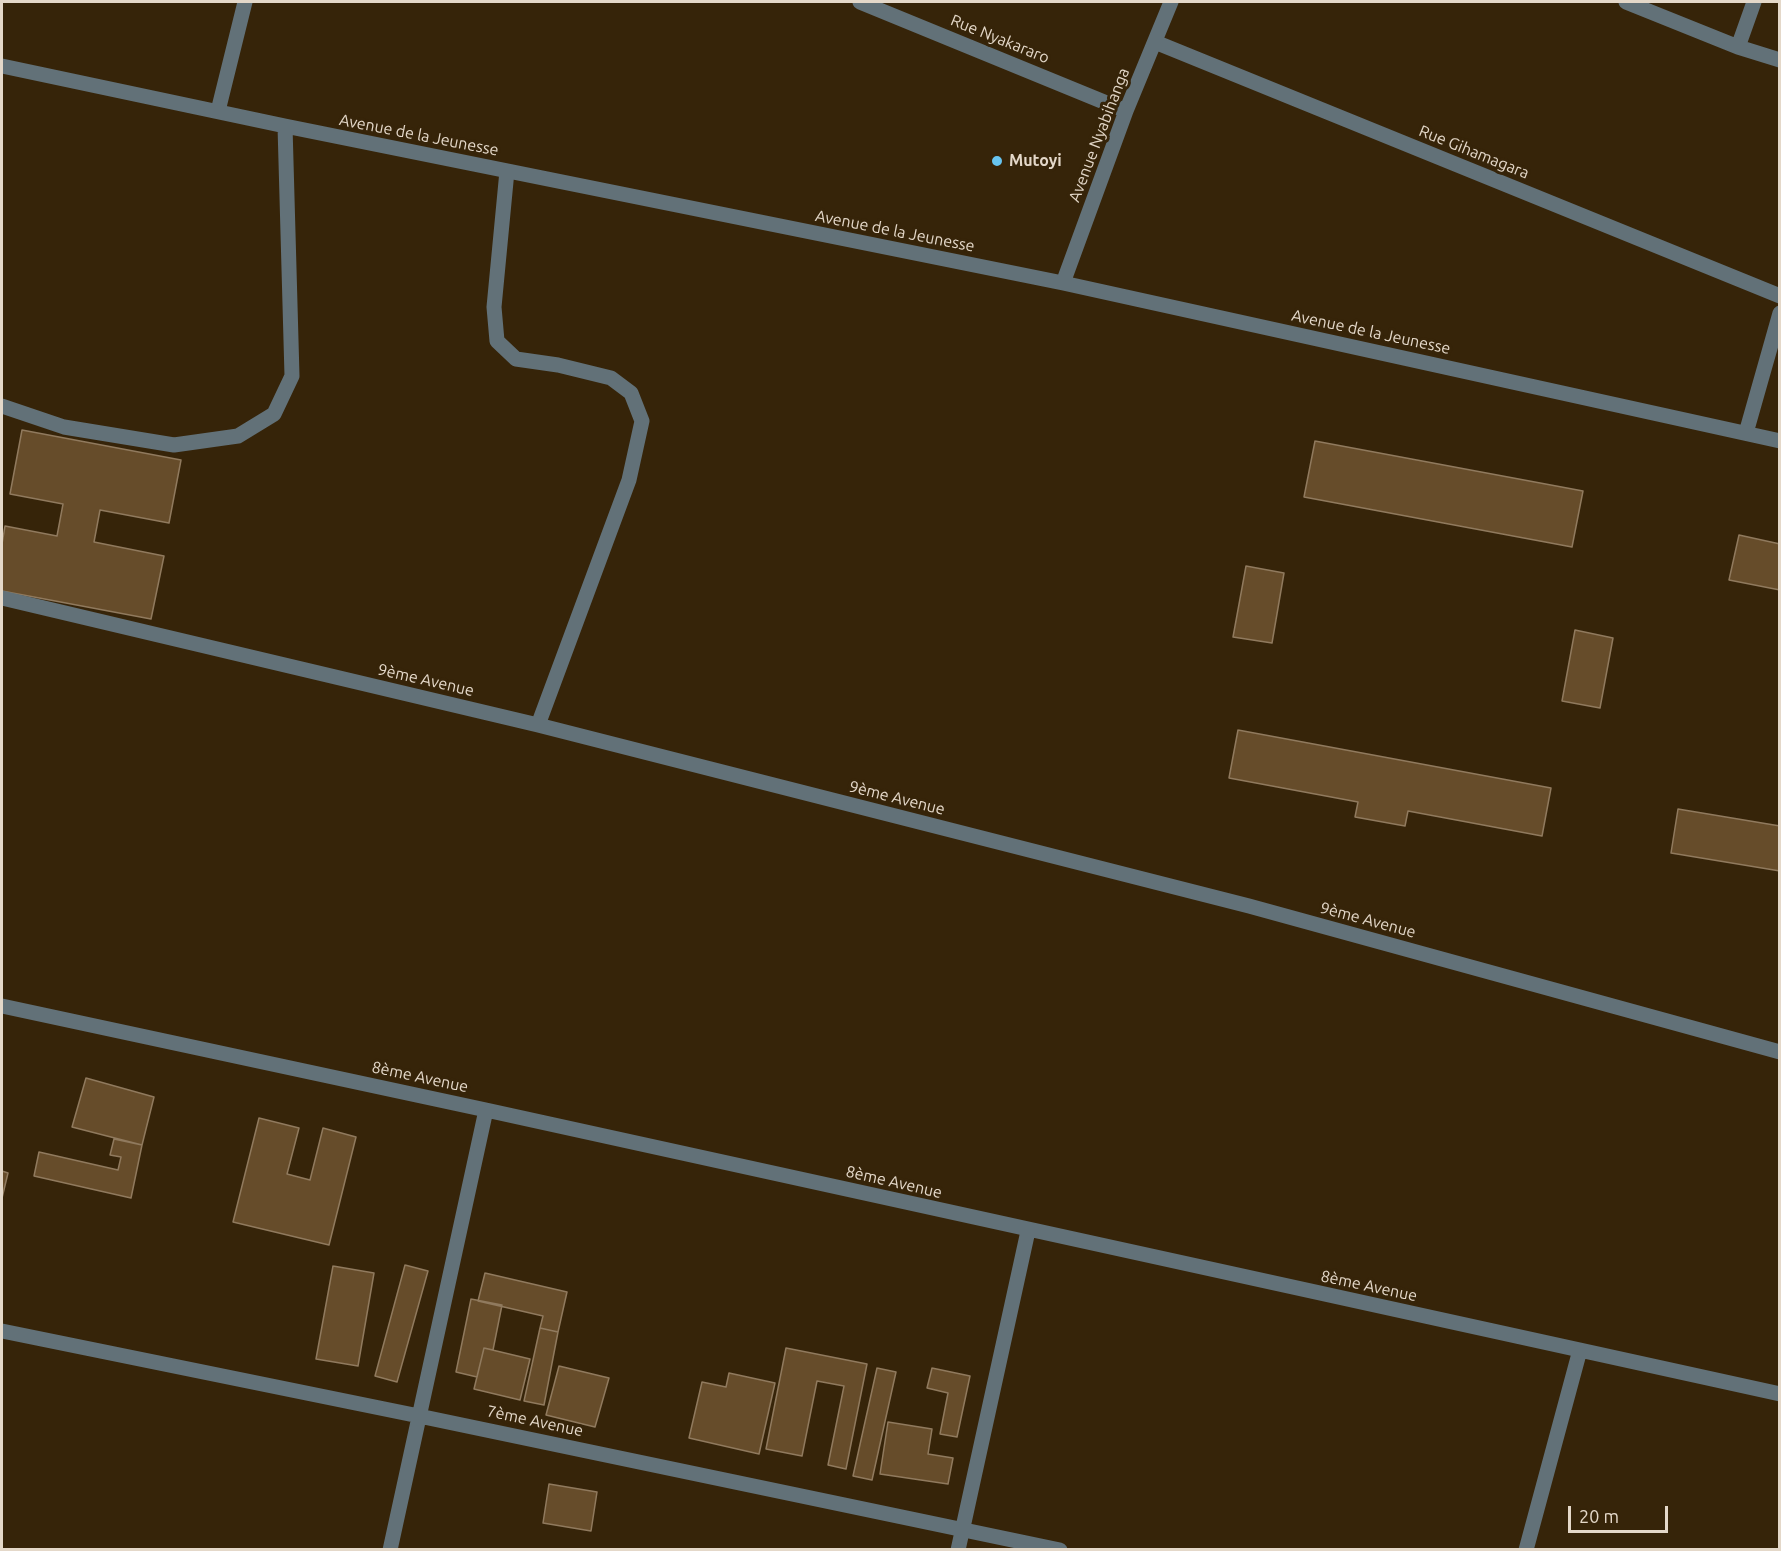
<!DOCTYPE html>
<meta charset="utf-8">
<style>
body{margin:0}
#map{position:relative;width:1781px;height:1551px;overflow:hidden;background:#362409;font-family:Ubuntu,sans-serif}
canvas{display:block}
.frame{position:absolute;inset:0;border:3px solid #e4d8c9;pointer-events:none}
.scale{position:absolute;left:1568px;top:1506px;width:100px;height:27px;box-sizing:border-box;border:3px solid #e4d8c9;border-top:0;padding-left:8px;font-size:18px;line-height:21px;white-space:nowrap;color:#e4d8c9;-webkit-text-stroke:4px #362409;paint-order:stroke}
</style>
<div id="map">
<canvas width="1781" height="1551"></canvas>
<div class="frame"></div>
<div class="scale">20 m</div>
</div>
<script>
const g = document.querySelector('canvas').getContext('2d');
g.lineJoin = 'round';
function fillPath(path, color) {
  g.fillStyle = color;
  g.fill(path, 'evenodd');
}
function poly(rows) {
  const path = new Path2D();
  for (const r of rows) {
    path.moveTo(r[0], r[1]);
    for (let i = 2; i < r.length; i += 2) path.lineTo(r[i], r[i + 1]);
  }
  return path;
}
function trace(path, color, width, dash) {
  g.strokeStyle = color;
  g.lineWidth = width;
  g.lineCap = dash ? 'butt' : 'round';
  g.setLineDash(dash || []);
  g.stroke(path);
}
function write(font, color, halo, rows, align = 'center') {
  g.font = font + ' Ubuntu,sans-serif';
  g.lineWidth = 6;
  g.setLineDash([]);
  g.textBaseline = 'middle';
  g.strokeStyle = halo;
  g.fillStyle = color;
  for (const [text, x, y, turn = 0] of rows) {
    g.save();
    g.translate(x, y);
    g.rotate((+turn || 0) * Math.PI / 180);
    g.textAlign = isNaN(turn) ? turn : align;
    if (halo) g.strokeText(text, 0, 0);
    g.fillText(text, 0, 0);
    g.restore();
  }
}
const building = poly([
 [22,430,181,460,169,523,100,510,94,542,164,556,151,619,2,591,2,544,5,526,57,536,63,504,10,494,22,430],
 [1315,441,1583,491,1572,547,1304,497,1315,441],
 [1739,535,1780,544,1780,590,1729,580,1739,535],
 [1246,566,1284,573,1272,643,1233,637,1246,566],
 [1575,630,1613,638,1600,708,1562,701,1575,630],
 [1238,730,1551,788,1542,836,1408,811,1405,826,1355,817,1358,802,1229,778,1238,730],
 [1678,809,1780,826,1780,871,1671,853,1678,809],
 [86,1078,154,1097,142,1145,72,1127,86,1078],
 [259,1118,299,1128,287,1174,310,1180,323,1128,356,1137,329,1245,233,1222,259,1118],
 [114,1139,142,1145,131,1198,34,1176,39,1152,118,1170,121,1157,110,1155,114,1139],
 [2,1171,8,1173,2,1198,2,1171],
 [405,1265,428,1271,397,1382,375,1376,405,1265],
 [333,1266,374,1273,358,1366,316,1359,333,1266],
 [485,1273,567,1292,558,1332,540,1328,543,1316,478,1301,485,1273],
 [471,1299,502,1305,493,1350,484,1348,477,1377,456,1372,471,1299],
 [540,1328,558,1332,544,1405,524,1401,540,1328],
 [484,1348,530,1359,520,1400,474,1389,484,1348],
 [786,1348,867,1364,846,1469,828,1465,844,1386,817,1381,802,1456,766,1449,786,1348],
 [559,1366,609,1378,595,1427,546,1415,559,1366],
 [877,1368,896,1372,872,1480,853,1476,877,1368],
 [932,1368,970,1376,957,1437,940,1434,948,1393,927,1388,932,1368],
 [729,1373,775,1383,759,1454,689,1438,702,1382,726,1387,729,1373],
 [888,1422,932,1429,928,1454,953,1458,948,1484,880,1474,888,1422],
 [549,1484,597,1492,591,1531,543,1523,549,1484]
]);
const minor = poly([
 [860,2,1126,111],
 [1626,2,1738,47,1780,60],
 [1155,42,1780,296],
 [1738,47,1754,2],
 [2,66,285,126,1063,283,1780,441],
 [218,111,245,2],
 [507,171,494,307,497,341,516,359,558,365,611,378,631,393,642,421,629,480,538,725],
 [1063,283,1126,111,1171,2],
 [2,406,64,427,174,445,238,436,274,414,292,376,285,126],
 [1746,433,1780,313],
 [2,598,538,725,1249,906,1780,1052],
 [2,1006,486,1110,1780,1394],
 [2,1331,419,1416,1060,1550],
 [390,1550,486,1110],
 [958,1550,1028,1231],
 [1526,1550,1580,1350]
]);
const markers = [
 [997,161,6,"#67c4f0"]
];
const streetNames = [
 ["Rue Nyakararo",1000,39,22],
 ["Avenue de la Jeunesse",419,135,11],
 ["Avenue Nyabihanga",1099,135,-69],
 ["Rue Gihamagara",1474,152,22],
 ["Avenue de la Jeunesse",895,231,11],
 ["Avenue de la Jeunesse",1371,332,12],
 ["9ème Avenue",426,680,13],
 ["9ème Avenue",897,798,14],
 ["9ème Avenue",1368,920,15],
 ["8ème Avenue",420,1077,12],
 ["8ème Avenue",894,1182,13],
 ["8ème Avenue",1369,1286,12],
 ["7ème Avenue",535,1421,12]
];
const poiNames = [
 ["Mutoyi",1009,161]
];
fillPath(building, '#664c2a');
trace(building, '#907a5e', 1.5);
trace(minor, '#627178', 15);
for (const [x, y, r, color] of markers) {
  const dot = new Path2D();
  dot.arc(x, y, r, 0, 2 * Math.PI);
  g.fillStyle = color;
  g.fill(dot);
  trace(dot, '#362409', 2);
}
write('16px', '#e4d8c9', '#362409', streetNames);
write('bold 16px', '#e4d8c9', '#362409', poiNames, 'left');
</script>
